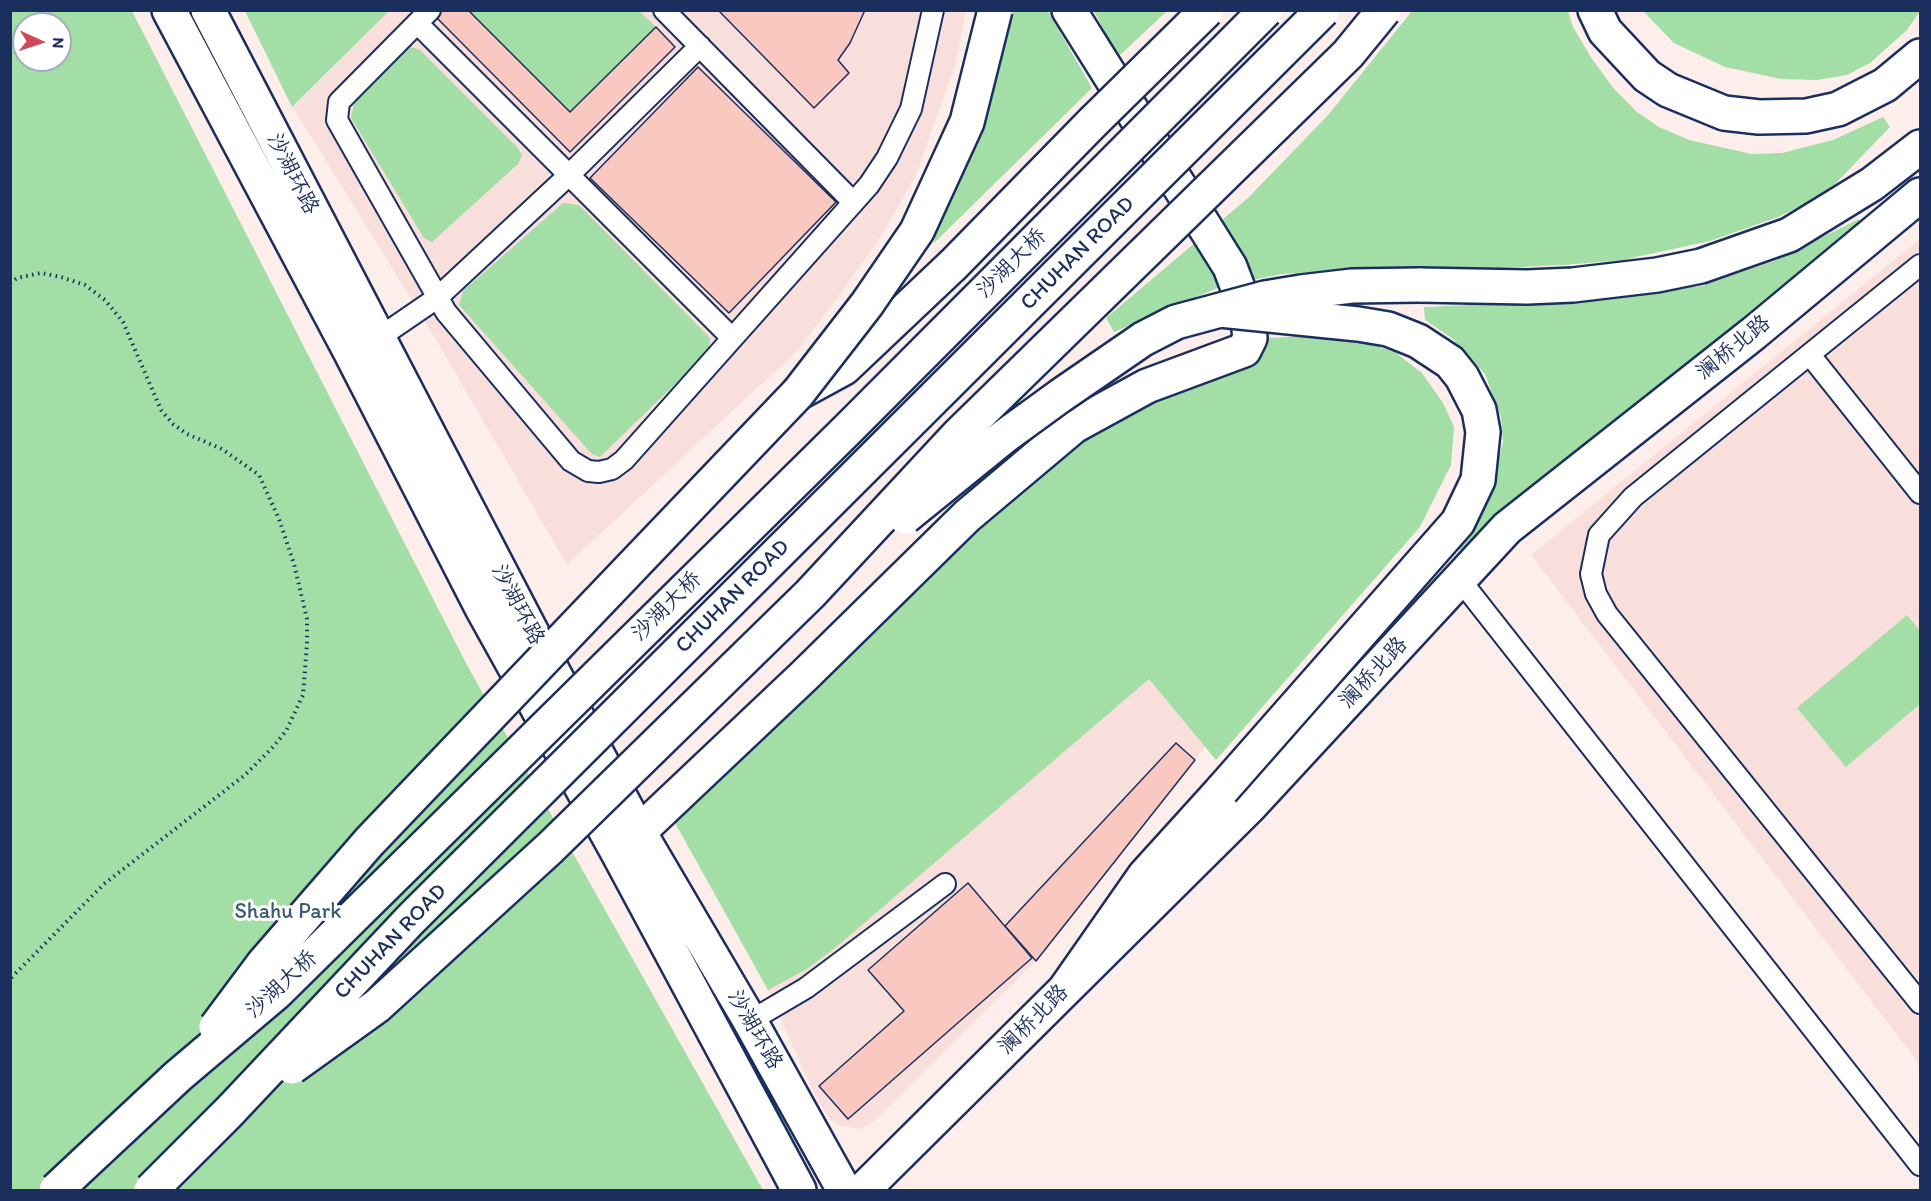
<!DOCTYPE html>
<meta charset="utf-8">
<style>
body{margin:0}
#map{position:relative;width:1931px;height:1201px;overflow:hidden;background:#fdeeec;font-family:Itim,sans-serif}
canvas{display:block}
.frame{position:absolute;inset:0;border:12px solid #1b2f5e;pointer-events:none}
.north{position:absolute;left:12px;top:12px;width:60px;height:60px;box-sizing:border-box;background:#fff;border:2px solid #a4acbf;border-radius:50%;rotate:93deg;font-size:16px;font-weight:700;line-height:24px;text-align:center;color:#1b2f5e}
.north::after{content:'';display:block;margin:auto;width:21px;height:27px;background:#d1495b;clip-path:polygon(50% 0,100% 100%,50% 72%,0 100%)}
</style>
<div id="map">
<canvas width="1931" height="1201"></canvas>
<div class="frame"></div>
<div class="north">N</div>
</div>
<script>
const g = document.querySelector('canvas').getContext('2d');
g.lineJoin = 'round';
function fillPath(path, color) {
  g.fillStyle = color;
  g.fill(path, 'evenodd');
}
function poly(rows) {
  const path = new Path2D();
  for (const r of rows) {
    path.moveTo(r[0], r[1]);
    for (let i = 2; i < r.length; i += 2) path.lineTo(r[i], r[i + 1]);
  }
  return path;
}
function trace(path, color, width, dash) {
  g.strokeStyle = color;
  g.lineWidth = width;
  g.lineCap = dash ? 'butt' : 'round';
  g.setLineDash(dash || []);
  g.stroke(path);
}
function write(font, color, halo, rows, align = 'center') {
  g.font = font + ' Itim,"LXGW WenKai TC",sans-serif';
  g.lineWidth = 6;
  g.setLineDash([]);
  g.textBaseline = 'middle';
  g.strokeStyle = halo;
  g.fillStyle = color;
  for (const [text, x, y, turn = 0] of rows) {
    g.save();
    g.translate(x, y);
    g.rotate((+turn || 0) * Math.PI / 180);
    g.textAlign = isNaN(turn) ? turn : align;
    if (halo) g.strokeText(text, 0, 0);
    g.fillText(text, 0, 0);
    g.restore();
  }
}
const built = poly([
 [389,11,966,11,956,62,916,175,882,235,841,293,798,350,567,565,435,338,293,107],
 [1920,239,1920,1065,1531,555],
 [1150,678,1205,747,1036,961,872,1123,860,1129,840,1126,829,1118,816,1098,768,990,807,969,834,949]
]);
const green = poly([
 [10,11,132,11,468,667,763,1190,11,1190],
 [24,24,60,24,60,60,24,60],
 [245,11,389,11,292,107],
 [468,11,639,11,656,27,570,112],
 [1010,11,1048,11,1092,88,934,243,935,233,989,102,1004,51],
 [1094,11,1167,11,1118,57],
 [1412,11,1568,11,1573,27,1592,59,1614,89,1637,112,1659,127,1689,140,1752,154,1782,153,1833,140,1883,117,1890,127,1835,184,1805,204,1778,217,1710,241,1622,260,1563,265,1478,269,1367,269,1282,274,1222,286,1114,332,1106,318,1248,198,1329,114],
 [1643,11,1920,11,1907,30,1870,63,1847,75,1817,80,1781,79,1725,67,1674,43],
 [408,46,420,50,517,147,522,155,518,164,432,242,424,238,351,118,354,104,400,50],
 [563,203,579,205,710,338,709,351,600,457,592,454,459,305,463,291],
 [1859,219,1864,230,1467,556,1459,549,1489,499,1503,442,1501,417,1485,374,1453,339,1425,320,1424,307,1585,300,1701,286,1774,261],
 [1335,335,1363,341,1396,353,1422,373,1443,403,1454,427,1451,465,1420,527,1216,760,1149,679,834,949,807,969,768,990,674,821,1049,464,1128,414,1244,365,1267,338],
 [1907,615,1920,631,1920,704,1846,767,1797,708]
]);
const building = poly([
 [442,10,468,10,570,112,656,27,675,47,570,152,436,17,442,10],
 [718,10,865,10,850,43,838,60,849,73,814,108,718,10],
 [698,67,836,202,729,313,590,178,698,67],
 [1176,743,1195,760,1036,961,1005,926,1176,743],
 [968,883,1032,958,848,1119,819,1086,904,1011,868,970,968,883]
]);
const path = poly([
 [10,283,17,278,41,273,61,277,85,285,105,300,123,322,161,410,173,424,187,434,222,449,259,475,279,519,294,564,307,619,307,644,303,695,286,731,273,747,245,775,104,884,10,979]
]);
const service = poly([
 [430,10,339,102,337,120,446,312,571,461,588,471,599,472,612,469,624,460,869,185,887,158,911,109,933,10],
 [664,10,853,202],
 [417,23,732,338],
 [1920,265,1633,497,1599,535,1591,574,1596,594,1607,614,1920,1003],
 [377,339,437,298,569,175,700,46],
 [1810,355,1920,493],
 [1461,581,1920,1165],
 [750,1021,806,988,945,884]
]);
const minor = poly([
 [639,832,804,676,967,516,1074,426,1147,386,1244,350,1250,338,1247,312,1230,267,1069,10]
]);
const tertiary = poly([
 [169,10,350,351,482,608,617,851,799,1190],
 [208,10,530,629,639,832,750,1021,844,1190],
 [863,1190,1249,807,1507,528,1754,333,1920,195]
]);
const primary = poly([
 [1595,10,1605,31,1647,76,1668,90,1724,113,1759,117,1806,116,1838,109,1885,85,1920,56],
 [1419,285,1527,287,1573,285,1657,275,1701,266,1789,235,1872,184,1920,147],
 [798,393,844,368,954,264,1093,122],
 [1066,988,1145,875,1222,790]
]);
const primaryBridge = poly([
 [1093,122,1207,10],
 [1220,310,1358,324,1388,329,1418,341,1450,362,1462,377,1479,410,1483,432,1478,480,1458,522,1222,790],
 [905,517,1005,436,1060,396,1143,339,1176,322,1265,298,1301,292,1352,286,1419,285],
 [216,1027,263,964,369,842,798,393,867,304,917,231,967,122,995,10],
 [292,1067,377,1006,550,848,810,594,959,434,1348,54,1384,10],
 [56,1190,178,1076,276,993,849,428,1266,10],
 [151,1190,229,1112,411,919,1323,10]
]);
const streetNames = [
 ["沙湖环路",292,174,63],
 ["CHUHAN ROAD",1078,254,-45],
 ["沙湖大桥",1012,264,-45],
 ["澜桥北路",1734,348,-39],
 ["CHUHAN ROAD",733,597,-45],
 ["沙湖环路",517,605,62],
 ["沙湖大桥",667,607,-45],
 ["澜桥北路",1374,673,-47],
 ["CHUHAN ROAD",391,942,-46],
 ["沙湖大桥",282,985,-43],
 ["澜桥北路",1034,1020,-45],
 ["沙湖环路",754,1030,60]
];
const parkNames = [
 ["Shahu Park",288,912]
];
fillPath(built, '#f8dfdc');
fillPath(green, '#a2dea5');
fillPath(building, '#f8c8c1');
trace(building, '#1b2f5e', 1.5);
trace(service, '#1b2f5e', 24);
trace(minor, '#1b2f5e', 38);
trace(tertiary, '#1b2f5e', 38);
trace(primary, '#1b2f5e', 38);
trace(path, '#1b2f5e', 4, [1.5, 4.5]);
trace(service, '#fff', 20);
trace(minor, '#fff', 33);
trace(tertiary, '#fff', 33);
trace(primary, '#fff', 33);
trace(primaryBridge, '#1b2f5e', 38, []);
trace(primaryBridge, '#fff', 33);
write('22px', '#1b2f5e', '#fff', streetNames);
write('22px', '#3d5b70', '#fff', parkNames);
</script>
